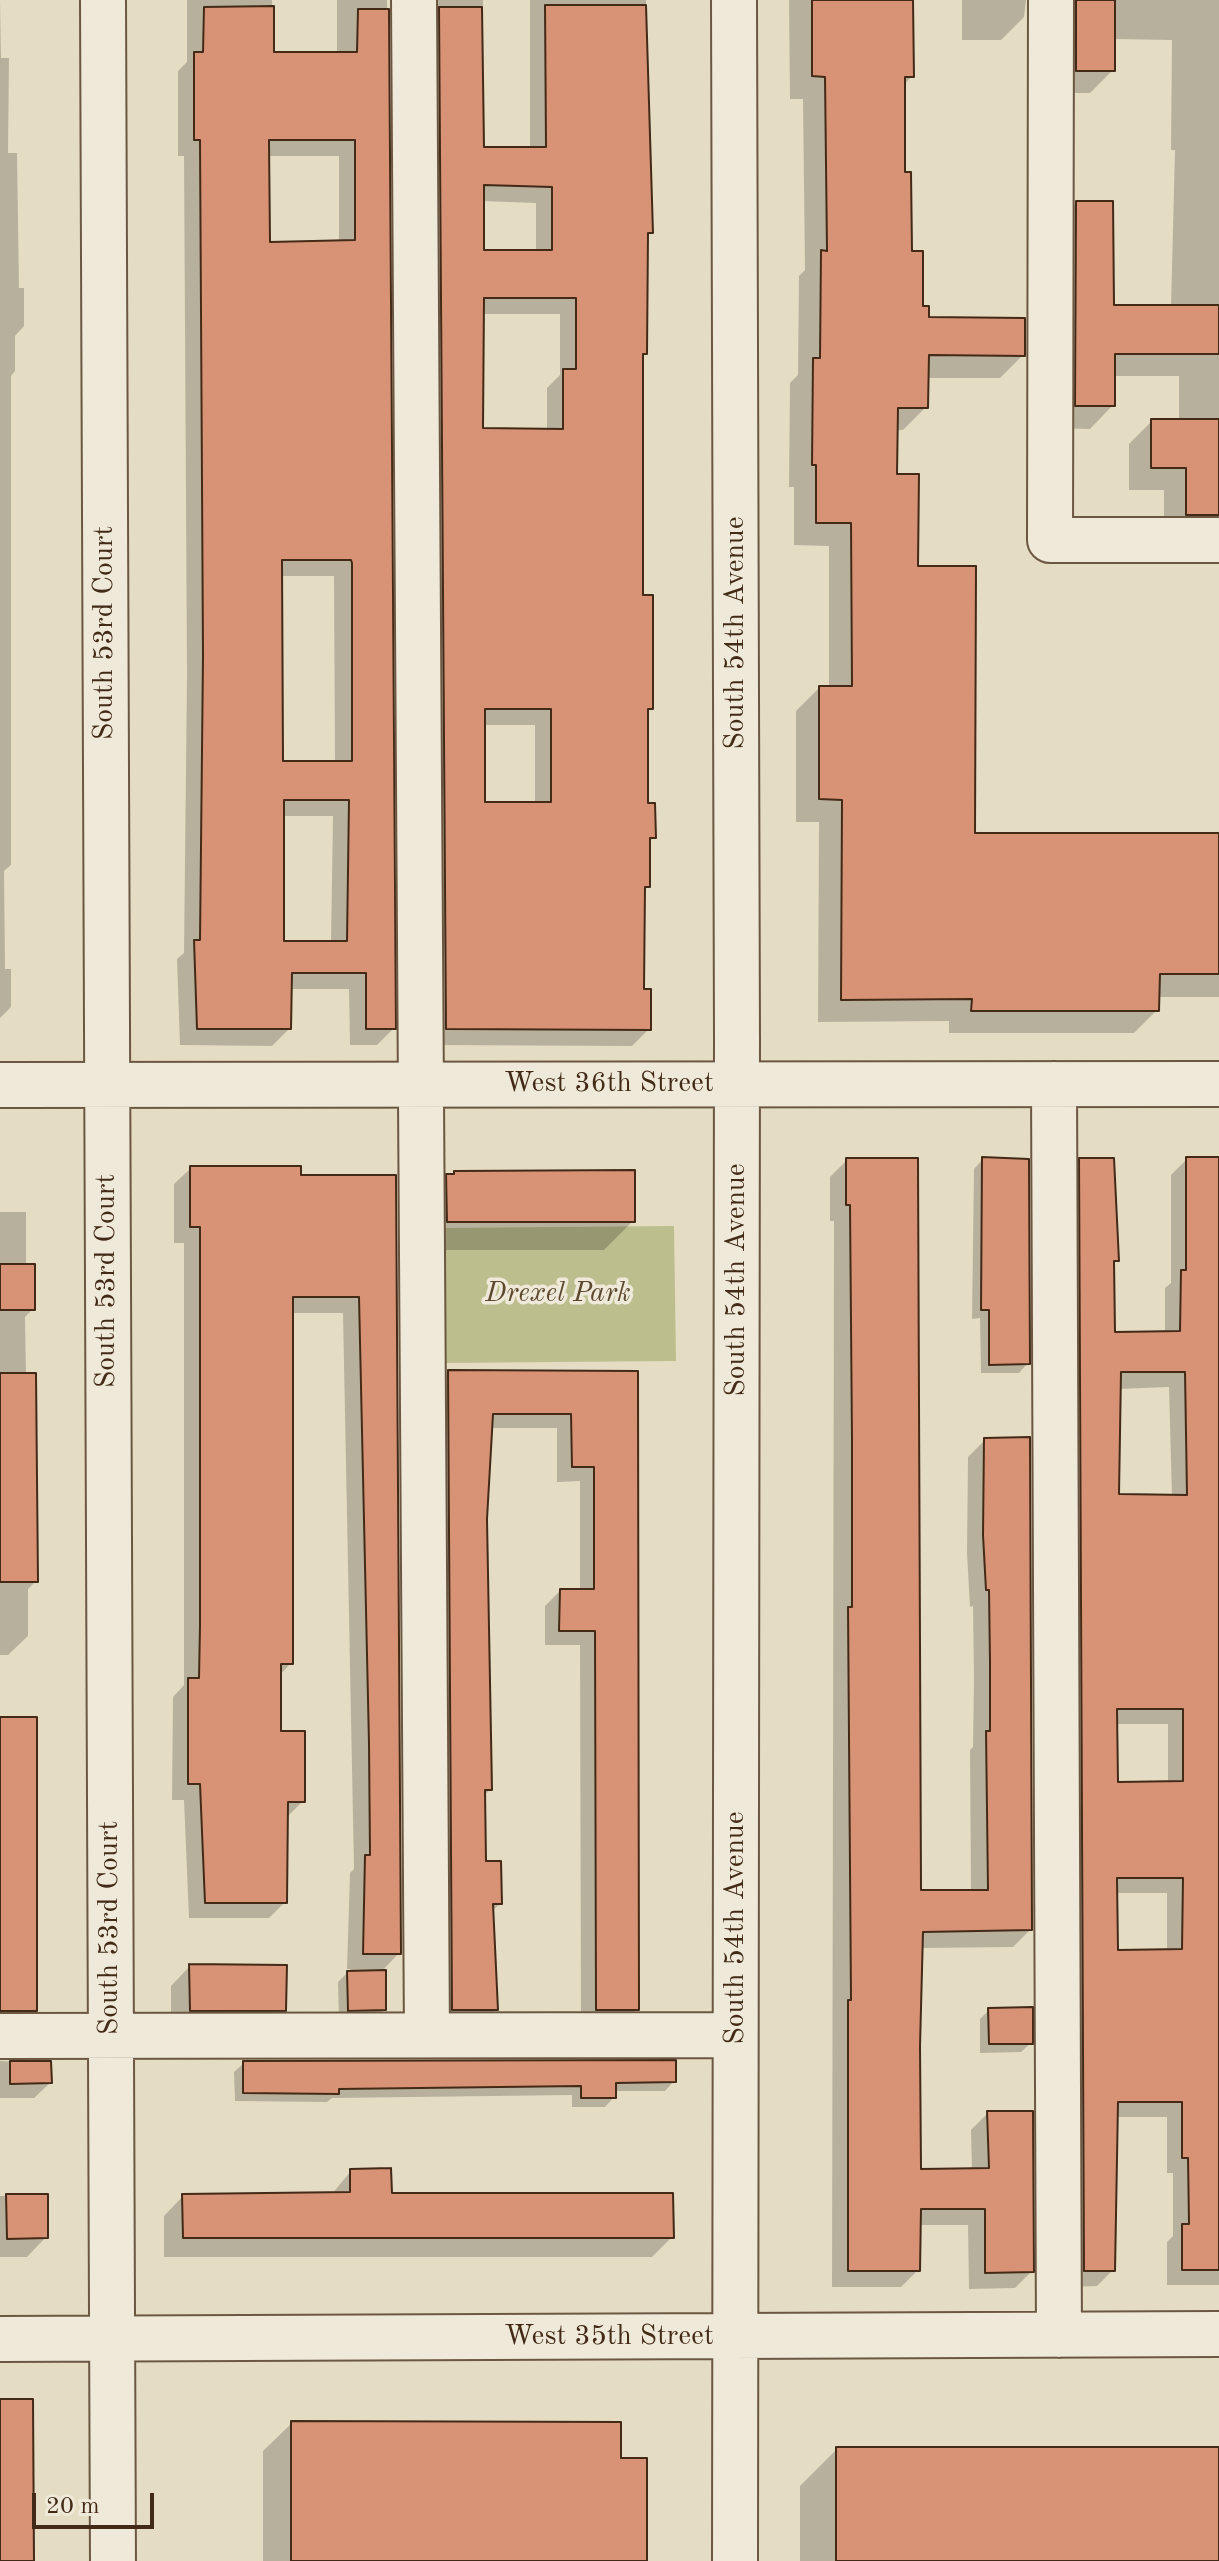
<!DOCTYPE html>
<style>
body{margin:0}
#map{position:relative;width:1219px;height:2561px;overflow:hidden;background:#e5ddc3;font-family:"Old Standard TT",serif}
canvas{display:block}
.scale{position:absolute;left:32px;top:2493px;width:122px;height:36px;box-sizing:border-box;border:4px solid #432a17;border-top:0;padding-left:10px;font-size:24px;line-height:28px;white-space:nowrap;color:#432a17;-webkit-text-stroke:6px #eee9d8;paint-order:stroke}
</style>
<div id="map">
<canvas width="1219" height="2561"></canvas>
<div class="scale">20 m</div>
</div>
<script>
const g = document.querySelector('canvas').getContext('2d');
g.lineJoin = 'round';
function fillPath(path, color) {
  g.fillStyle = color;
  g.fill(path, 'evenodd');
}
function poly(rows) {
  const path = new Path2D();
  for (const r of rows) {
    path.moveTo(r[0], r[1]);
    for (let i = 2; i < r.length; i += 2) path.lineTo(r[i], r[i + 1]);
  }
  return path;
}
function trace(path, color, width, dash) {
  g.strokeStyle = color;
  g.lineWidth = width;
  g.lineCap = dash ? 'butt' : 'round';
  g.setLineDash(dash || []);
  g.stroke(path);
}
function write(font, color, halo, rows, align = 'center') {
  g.font = font + ' "Old Standard TT",serif';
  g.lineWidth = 7;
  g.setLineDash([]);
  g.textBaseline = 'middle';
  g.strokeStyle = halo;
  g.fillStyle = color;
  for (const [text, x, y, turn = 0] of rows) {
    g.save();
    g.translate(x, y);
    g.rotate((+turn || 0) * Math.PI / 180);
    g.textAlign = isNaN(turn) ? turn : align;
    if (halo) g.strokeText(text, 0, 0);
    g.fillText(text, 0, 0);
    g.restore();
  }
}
const green = poly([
 [674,1226,676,1361,442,1363,440,1228]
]);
const shadow = poly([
 [0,0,1,58,9,58,8,153,17,153,19,288,24,288,24,326,15,336,15,371,11,376,11,865,4,871,5,969,11,969,11,1007,0,1018],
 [187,0,272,0,273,54,337,54,337,0,387,0,394,1028,377,1045,350,1045,349,989,290,989,289,1029,272,1046,180,1045,177,959,184,953,187,674,184,156,178,156,178,71,187,62],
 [268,156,339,156,339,243,268,244],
 [280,576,334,576,335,763,281,763],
 [282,816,333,816,331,943,282,943],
 [415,0,483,0,482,149,530,149,530,0,646,0,647,194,651,232,646,237,645,353,641,357,641,597,651,708,646,713,646,805,654,837,648,843,648,886,643,892,642,991,649,1029,632,1046,429,1045],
 [482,201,536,203,536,252,482,252],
 [482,314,560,314,560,375,547,388,547,431,480,430],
 [483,725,535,725,535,804,483,804],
 [789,0,912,0,912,76,903,86,903,174,910,253,921,308,927,319,1023,355,1000,378,927,378,926,407,903,430,896,430,895,476,973,835,1219,835,1219,997,1157,997,1157,1010,1134,1033,949,1033,949,1021,818,1022,819,822,796,822,796,711,819,688,829,688,829,546,794,545,794,487,789,487,790,383,798,375,799,276,805,270,803,99,790,99],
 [962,0,1026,0,1024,17,1001,40,962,40],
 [1036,0,1219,0,1219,546,1164,537,1164,490,1129,490,1129,444,1152,421,1179,421,1179,376,1113,376,1113,405,1090,429,1053,428,1053,226,1076,203,1112,307,1171,307,1175,150,1171,150,1172,40,1113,39,1113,70,1090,93,1054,93],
 [983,1159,1028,1363,1019,1373,981,1373,980,1318,972,1319,974,1169],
 [1187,1159,1219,1159,1219,2285,1167,2285,1167,2242,1173,2236,1173,2173,1167,2173,1167,2117,1116,2117,1113,2270,1097,2286,1069,2287,1064,1176,1080,1160,1116,1261,1112,1265,1113,1334,1165,1334,1165,1288,1171,1283,1171,1175],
 [1169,1387,1172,1497,1117,1496,1117,1389],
 [1116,1724,1168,1724,1168,1783,1116,1784],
 [1115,1893,1167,1893,1167,1951,1116,1952],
 [847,1160,918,1890,971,1891,970,1750,973,1747,974,1680,973,1606,970,1607,967,1553,968,1457,985,1440,1030,1930,1013,1947,921,1948,919,2171,972,2170,971,2130,988,2113,1032,2271,1015,2288,969,2289,968,2225,919,2225,918,2270,901,2287,832,2287,834,1221,830,1221,830,1177],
 [191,1168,299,1177,395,1177,399,1953,381,1972,384,2010,375,2019,339,2019,338,1982,351,1969,347,1969,350,1873,354,1869,343,1313,291,1313,291,1663,279,1676,279,1733,303,1801,286,1818,285,1902,269,1918,189,1918,184,1800,172,1800,173,1697,184,1685,184,1243,174,1243,174,1184],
 [447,1176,633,1221,604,1250,419,1250,419,1205],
 [0,1212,26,1212,26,1266,33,1309,25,1317,26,1375,36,1581,28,1589,28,1636,8,1655,0,1655],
 [449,1372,636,1373,637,2009,622,2024,581,2025,580,1645,545,1645,545,1606,560,1591,580,1591,580,1481,557,1482,557,1428,490,1428,485,1519,490,1790,483,1796,484,1863,500,1904,491,1912,496,2010,481,2025,437,2025,433,1387],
 [0,1719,35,2010,19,2026,0,2027],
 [190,1966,284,2010,265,2029,171,2029,171,1986],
 [989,2010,1031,2043,1021,2052,980,2053,980,2019],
 [0,2061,49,2063,50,2083,34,2098,0,2098],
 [244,2063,674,2081,665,2091,614,2091,614,2097,605,2107,572,2107,572,2095,332,2098,327,2102,235,2101,234,2072],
 [351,2171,390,2195,672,2237,652,2257,164,2257,164,2216,183,2196,331,2195],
 [0,2196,46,2196,46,2237,27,2257,0,2257],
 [292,2423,619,2460,645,2561,263,2561,263,2451],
 [837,2449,1219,2449,1219,2561,800,2561,800,2486]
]);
const building = poly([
 [812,0,913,0,914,77,905,77,905,172,911,172,912,251,923,251,923,306,929,306,929,317,1025,318,1025,356,929,355,928,408,898,408,897,474,919,474,918,566,976,566,975,833,1219,833,1219,974,1160,974,1159,1011,971,1011,972,999,841,1000,842,800,819,799,819,686,852,686,851,523,816,523,816,465,812,465,813,358,820,358,821,250,827,251,825,77,812,76,812,0],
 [1076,0,1115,0,1115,71,1076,71,1076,0],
 [545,5,646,5,653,233,648,233,647,354,643,354,643,595,653,595,653,709,648,709,648,803,655,803,656,838,650,838,650,887,645,887,644,989,651,989,651,1030,446,1029,439,7,482,7,484,147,546,147,545,5],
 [484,185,552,187,552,250,484,250,484,185],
 [484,298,576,298,576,369,563,369,563,429,483,428,484,298],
 [485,709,551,709,551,802,485,802,485,709],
 [274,6,274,52,357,52,358,9,389,9,396,1029,366,1029,366,973,292,973,291,1029,197,1029,194,940,200,940,203,656,200,140,194,140,194,52,203,52,204,7,274,6],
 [269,140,355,140,355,240,270,242,269,140],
 [282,560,351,560,352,563,352,761,283,761,282,560],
 [284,800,349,800,347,941,284,941,284,800],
 [1076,201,1113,201,1114,305,1219,305,1219,354,1115,354,1115,406,1075,406,1076,201],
 [1151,419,1219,419,1219,515,1186,515,1186,468,1151,468,1151,419],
 [982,1157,1029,1159,1030,1364,989,1365,989,1310,981,1310,982,1157],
 [1186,1157,1219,1157,1219,2270,1182,2270,1182,2224,1189,2224,1188,2158,1182,2158,1182,2102,1118,2102,1115,2271,1084,2271,1079,1158,1114,1158,1119,1261,1114,1261,1115,1332,1180,1331,1181,1270,1186,1270,1186,1157],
 [1121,1372,1185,1372,1187,1495,1119,1494,1121,1372],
 [1117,1709,1183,1709,1183,1781,1118,1782,1117,1709],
 [1117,1878,1183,1878,1182,1949,1118,1950,1117,1878],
 [846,1158,918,1158,921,1890,988,1890,986,1731,990,1731,990,1662,989,1590,986,1590,983,1535,984,1438,1030,1437,1032,1930,923,1932,920,2046,921,2169,989,2168,987,2111,1033,2111,1034,2272,985,2273,985,2209,921,2209,920,2271,848,2271,848,2000,851,2000,848,1607,852,1607,852,1440,850,1205,846,1205,846,1158],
 [190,1166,301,1166,301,1175,396,1175,401,1954,363,1954,365,1855,370,1855,369,1744,359,1297,293,1297,293,1664,281,1664,281,1731,305,1731,305,1802,288,1802,287,1903,205,1903,200,1784,188,1784,188,1678,199,1678,200,1626,200,1227,190,1227,190,1166],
 [635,1170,635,1222,447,1222,446,1174,454,1174,454,1171,635,1170],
 [0,1264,35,1264,35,1310,0,1310,0,1264],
 [448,1370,638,1371,639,2010,596,2010,595,1631,559,1631,560,1589,594,1589,594,1467,572,1467,571,1414,493,1414,487,1519,492,1790,485,1790,486,1861,501,1861,502,1904,493,1904,498,2010,452,2010,448,1370],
 [0,1373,36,1373,38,1582,0,1582,0,1373],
 [0,1717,37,1717,37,2011,0,2011,0,1717],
 [189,1964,287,1965,286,2011,190,2011,189,1964],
 [386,1970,386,2010,348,2011,347,1971,386,1970],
 [1033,2007,1033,2044,989,2044,988,2008,1033,2007],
 [676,2060,676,2082,616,2083,616,2098,581,2098,581,2086,339,2089,339,2094,243,2093,243,2061,676,2060],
 [10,2061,51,2061,52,2083,10,2084,10,2061],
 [391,2168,392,2193,673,2193,674,2238,183,2238,182,2194,350,2192,350,2169,391,2168],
 [6,2194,48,2194,48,2238,7,2239,6,2194],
 [0,2399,33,2399,34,2561,0,2561,0,2399],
 [291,2421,621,2422,621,2458,647,2458,647,2561,291,2561,291,2421],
 [836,2447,1219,2447,1219,2561,836,2561,836,2447]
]);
const minor = poly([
 [103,0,113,2561],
 [414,0,427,2035],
 [734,0,737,1037,735,2561],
 [1051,0,1050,540,1219,540],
 [1054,1084,1059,2335],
 [0,1085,1219,1084],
 [0,2036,735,2035],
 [0,2339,1219,2334]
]);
const streetNames = [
 ["South 53rd Court",105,633,-90],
 ["South 54th Avenue",736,633,-90],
 ["West 36th Street",609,1084],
 ["South 54th Avenue",737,1280,-90],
 ["South 53rd Court",107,1281,-90],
 ["South 53rd Court",110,1928,-90],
 ["South 54th Avenue",736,1928,-90],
 ["West 35th Street",609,2337]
];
const parkNames = [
 ["Drexel Park",558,1294]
];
fillPath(green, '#bdbe8e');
fillPath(shadow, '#0003');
fillPath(building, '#d89276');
trace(building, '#432a17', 2);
trace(minor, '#6c5742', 48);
trace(minor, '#eee9d8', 44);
write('28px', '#432a17', '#eee9d8', streetNames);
write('italic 28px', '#5b482f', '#eee9d8', parkNames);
</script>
